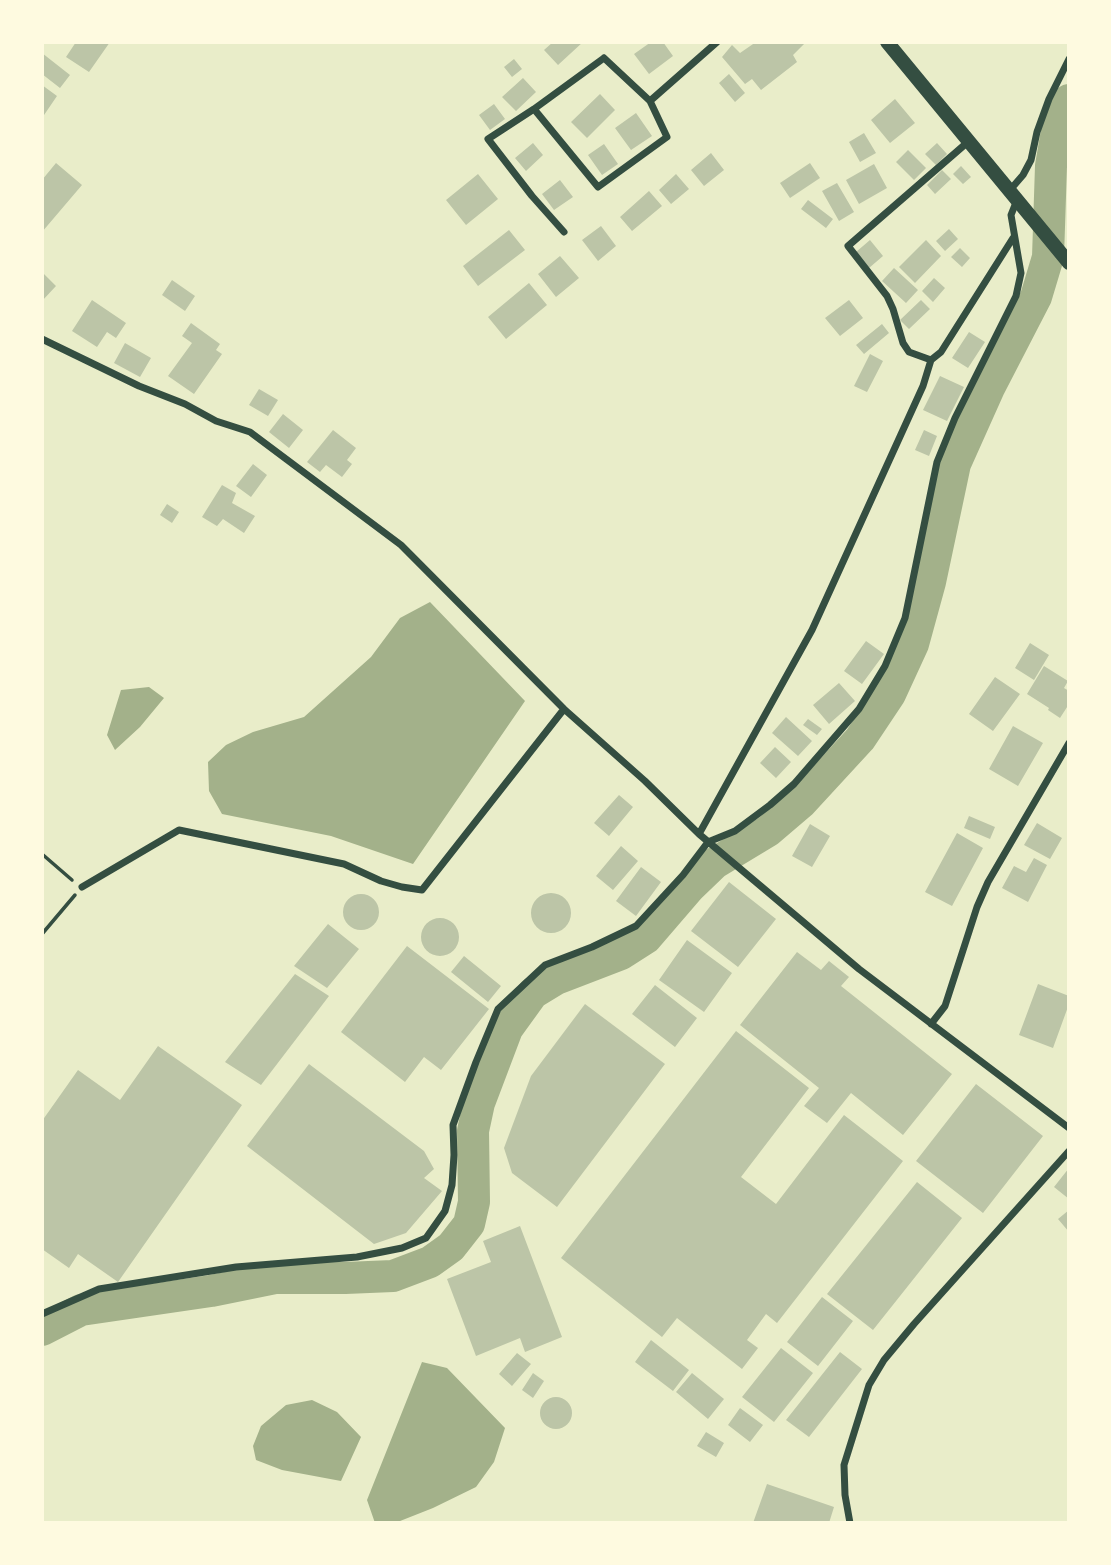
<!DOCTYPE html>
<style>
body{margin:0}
#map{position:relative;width:1111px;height:1565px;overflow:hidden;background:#e9edc9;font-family:"PT Sans",sans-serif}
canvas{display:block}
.frame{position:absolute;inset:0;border:44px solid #fefae0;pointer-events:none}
</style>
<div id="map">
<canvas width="1111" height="1565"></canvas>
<div class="frame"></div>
</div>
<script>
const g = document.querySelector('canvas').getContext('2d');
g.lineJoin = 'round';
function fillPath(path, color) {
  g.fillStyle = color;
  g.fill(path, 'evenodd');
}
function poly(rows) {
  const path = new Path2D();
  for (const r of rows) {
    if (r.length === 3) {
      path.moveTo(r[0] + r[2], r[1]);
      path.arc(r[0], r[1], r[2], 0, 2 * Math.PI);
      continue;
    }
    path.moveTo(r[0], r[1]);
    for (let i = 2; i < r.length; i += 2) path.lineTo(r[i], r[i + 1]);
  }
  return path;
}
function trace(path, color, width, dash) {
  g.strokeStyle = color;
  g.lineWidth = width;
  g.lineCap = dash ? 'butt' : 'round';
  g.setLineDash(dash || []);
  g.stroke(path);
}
const water = poly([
 [430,602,525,701,413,864,331,836,222,814,209,791,208,762,226,745,253,732,304,717,371,657,400,618],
 [149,687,164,698,140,727,115,750,107,735,121,690],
 [422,1362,447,1368,505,1428,494,1462,476,1487,433,1508,395,1523,375,1523,367,1500],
 [312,1400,337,1412,361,1437,341,1481,282,1470,256,1460,253,1446,261,1426,286,1405]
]);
const river = poly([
 [42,1330,81,1310,211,1291,275,1278,345,1278,393,1276,430,1262,451,1247,469,1224,474,1202,473,1131,479,1103,507,1029,533,993,556,979,621,954,646,938,689,888,715,863,768,831,802,802,860,739,890,694,913,644,930,582,955,464,989,388,1036,297,1048,257,1051,166,1058,125,1069,100]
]);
const building = poly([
 [76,42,110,42,89,72,66,57],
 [553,42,583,42,558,65,544,50],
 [651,42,663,42,673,56,649,74,634,54],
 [756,42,806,42,793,55,797,62,761,90,752,79,745,84,722,57,732,45,740,53],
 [42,53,70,75,60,88,42,74],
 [514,59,522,69,512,77,504,67],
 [729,74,745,93,735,102,719,83],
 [523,78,536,92,516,111,502,97],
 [42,85,57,96,42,118],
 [600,94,615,110,587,138,571,122],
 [895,99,915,123,890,143,871,120],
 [494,104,505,119,490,130,479,115],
 [636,113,652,136,631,150,615,128],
 [864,133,876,153,860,162,849,142],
 [533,143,543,155,526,171,515,158],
 [937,143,947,154,936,165,925,154],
 [604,144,618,164,602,175,588,155],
 [908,150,926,168,914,180,896,162],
 [711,153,724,170,704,186,691,170],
 [56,163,82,185,42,232,42,180],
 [810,163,820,178,790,198,780,183],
 [874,164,887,188,859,204,846,180],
 [961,166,971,177,963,184,953,174],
 [942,170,951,179,935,194,927,185],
 [478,174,498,199,466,225,446,200],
 [676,174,689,189,671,204,659,190],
 [560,180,573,197,554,210,542,194],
 [837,183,854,212,839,221,822,191],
 [649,191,662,206,632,231,620,217],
 [808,200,833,219,826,228,801,209],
 [601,226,616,246,598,261,582,240],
 [949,229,958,239,945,251,936,241],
 [509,230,525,250,478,286,463,266],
 [870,240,883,256,869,268,856,252],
 [926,240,941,256,915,283,899,267],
 [960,248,970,258,962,267,951,257],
 [560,256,579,278,556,297,538,274],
 [894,268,918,290,906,303,882,281],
 [42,272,56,286,42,301],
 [934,278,945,288,933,302,922,291],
 [172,280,195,296,185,311,162,295],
 [529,283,547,305,506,339,488,317],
 [92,300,126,323,116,338,107,332,97,347,72,331],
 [849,300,863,318,840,336,825,318],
 [921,300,930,309,909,329,900,320],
 [191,323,220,344,216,350,222,354,194,394,168,376,192,343,182,336],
 [882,324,889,333,864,354,856,345],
 [969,332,985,342,968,368,952,358],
 [125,343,151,358,140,377,114,363],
 [870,354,883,361,867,392,854,386],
 [940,376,964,387,947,421,923,410],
 [259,389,278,400,268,416,249,405],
 [283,414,303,430,289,448,269,432],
 [333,430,356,448,347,460,352,464,342,477,326,465,320,472,307,462],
 [924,430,937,436,929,456,915,450],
 [253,464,267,475,251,497,236,486],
 [222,485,236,493,232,503,255,516,244,533,223,519,217,526,202,517],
 [167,504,179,512,172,523,160,515],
 [866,641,884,654,862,684,844,671],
 [1030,643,1049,655,1034,680,1015,668],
 [1044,666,1068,681,1064,688,1069,691,1069,704,1060,718,1048,710,1049,708,1027,694],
 [995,677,1020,694,993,731,969,714],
 [839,683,855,701,829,724,813,705],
 [786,717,812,741,798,756,772,733],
 [808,719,822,729,817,735,803,725],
 [1013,726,1043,743,1018,786,989,769],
 [775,747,791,762,776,778,760,763],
 [619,795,633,807,609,836,594,823],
 [969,816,995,827,990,839,964,828],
 [1037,823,1062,838,1050,859,1024,845],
 [810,824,830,836,812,867,792,856],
 [957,833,983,848,952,906,925,892],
 [621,846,638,861,613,890,596,876],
 [1034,858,1047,865,1028,902,1002,888,1014,866,1026,872],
 [641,867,661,882,636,916,616,901],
 [729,882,776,919,738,967,691,931],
 [551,913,20],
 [361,912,18],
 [440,937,19],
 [328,924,359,949,327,988,294,966],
 [687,940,732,973,704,1012,659,980],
 [407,946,489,1009,441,1070,424,1057,405,1082,341,1032],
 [797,952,821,970,829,961,849,977,841,986,952,1074,903,1135,851,1093,827,1123,804,1106,819,1088,740,1025],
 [464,956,501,986,488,1002,451,972],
 [295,974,329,996,261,1085,225,1062],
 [1038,984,1069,996,1069,1004,1053,1048,1019,1035],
 [655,985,697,1018,675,1047,632,1014],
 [585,1004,665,1064,557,1207,512,1173,504,1148,531,1076],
 [736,1031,809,1088,741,1177,776,1204,844,1115,903,1161,777,1323,766,1314,747,1340,758,1348,742,1369,677,1318,662,1337,561,1258],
 [158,1046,242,1105,118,1282,78,1254,69,1268,42,1249,42,1121,78,1070,120,1100],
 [309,1064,424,1151,434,1169,424,1178,442,1191,406,1233,374,1244,247,1146],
 [976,1084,1043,1136,983,1213,916,1161],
 [1069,1168,1069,1199,1054,1187],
 [917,1182,962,1218,873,1330,827,1294],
 [1069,1210,1069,1232,1058,1219],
 [520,1226,562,1337,525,1352,520,1338,476,1356,447,1279,491,1262,483,1241],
 [822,1297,853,1321,818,1366,787,1342],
 [651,1340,689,1370,673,1391,635,1362],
 [781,1348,813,1373,774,1422,742,1397],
 [840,1352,862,1369,809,1437,786,1420],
 [517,1353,531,1364,512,1386,499,1374],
 [533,1373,544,1381,533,1398,522,1390],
 [692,1373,724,1399,708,1419,676,1392],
 [556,1413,16],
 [740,1408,763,1425,750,1442,728,1425],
 [706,1432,724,1443,716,1457,697,1446],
 [767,1484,834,1507,829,1523,753,1523]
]);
const path = poly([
 [42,854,72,880],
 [42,934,75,895]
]);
const minor = poly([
 [604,58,650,101,667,137,598,187,534,109,604,58],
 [650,101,717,42],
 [534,109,488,139,532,196,564,232],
 [969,141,848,246,887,296,893,309,903,343,909,352,931,360,941,352,1013,238],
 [1010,190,1023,175,1031,160,1037,132,1049,99,1069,59],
 [42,339,139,386,185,404,216,421,250,432,401,545,564,709,645,781,699,834,859,969,1069,1128],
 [699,834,812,630,923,386,931,360],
 [82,887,179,830,344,864,381,881,402,887,422,890,564,709],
 [931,1024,945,1006,977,907,988,882,1069,743],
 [42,1314,99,1289,236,1267,357,1257,402,1248,426,1238,445,1211,452,1185,454,1155,453,1125,476,1062,498,1009,545,965,592,947,636,926,683,875,708,842,735,831,770,805,794,784,859,709,885,666,905,618,937,462,955,418,1016,296,1021,273,1011,215,1017,200],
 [850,1523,845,1495,844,1465,869,1385,884,1360,914,1324,1069,1151]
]);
const primary = poly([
 [887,42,1069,263]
]);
fillPath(water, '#a3b18a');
trace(river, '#a3b18a', 32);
fillPath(building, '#bcc5a7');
trace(path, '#344e41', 3.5);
trace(minor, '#344e41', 7);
trace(primary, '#344e41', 14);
</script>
